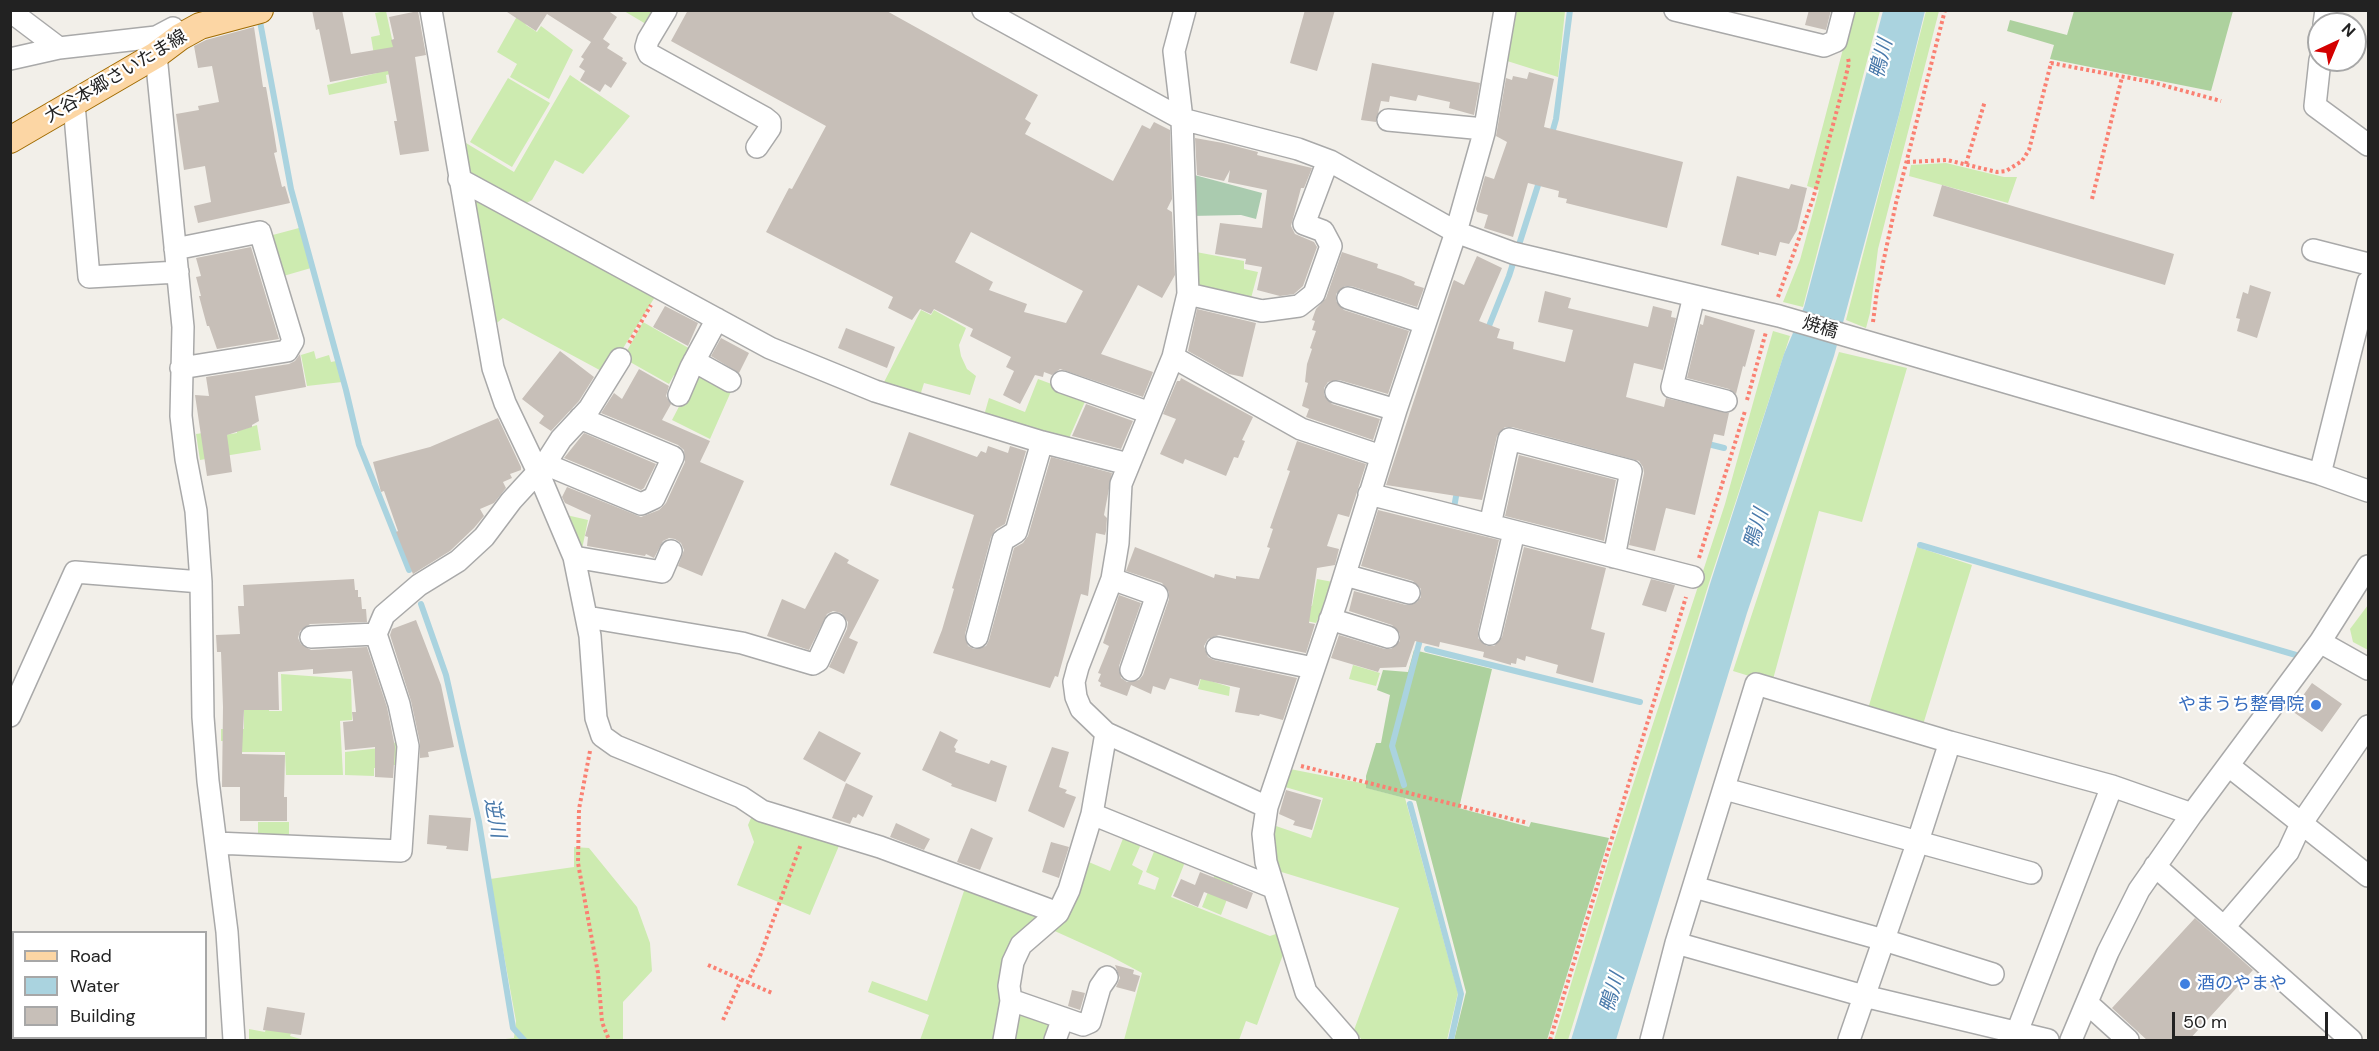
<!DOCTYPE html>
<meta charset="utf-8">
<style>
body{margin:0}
#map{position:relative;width:2379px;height:1051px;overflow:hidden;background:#f2efe9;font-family:"DM Sans",sans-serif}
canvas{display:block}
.frame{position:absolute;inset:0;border:12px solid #222;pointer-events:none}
.legend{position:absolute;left:12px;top:931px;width:195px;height:108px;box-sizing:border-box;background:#fff;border:2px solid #a7a7a7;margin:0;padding:8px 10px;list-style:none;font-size:18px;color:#222}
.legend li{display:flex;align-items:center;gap:12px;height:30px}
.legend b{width:30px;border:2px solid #a7a7a7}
.north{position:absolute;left:2307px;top:12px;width:60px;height:60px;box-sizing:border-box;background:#fff;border:2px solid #a7a7a7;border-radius:50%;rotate:44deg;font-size:16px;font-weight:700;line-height:24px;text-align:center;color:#222}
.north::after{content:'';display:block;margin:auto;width:21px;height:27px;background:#d40000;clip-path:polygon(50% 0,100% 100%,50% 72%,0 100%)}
.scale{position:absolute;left:2172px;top:1012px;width:156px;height:27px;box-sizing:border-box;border:3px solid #222;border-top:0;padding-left:8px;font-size:18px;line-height:21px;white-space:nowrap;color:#222;-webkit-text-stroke:4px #fff;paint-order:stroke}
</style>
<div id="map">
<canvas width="2379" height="1051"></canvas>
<div class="frame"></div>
<ul class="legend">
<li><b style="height:8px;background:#fcd6a4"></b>Road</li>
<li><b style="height:16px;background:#aad3df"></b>Water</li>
<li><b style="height:16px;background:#c7bfb8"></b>Building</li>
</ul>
<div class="north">N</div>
<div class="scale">50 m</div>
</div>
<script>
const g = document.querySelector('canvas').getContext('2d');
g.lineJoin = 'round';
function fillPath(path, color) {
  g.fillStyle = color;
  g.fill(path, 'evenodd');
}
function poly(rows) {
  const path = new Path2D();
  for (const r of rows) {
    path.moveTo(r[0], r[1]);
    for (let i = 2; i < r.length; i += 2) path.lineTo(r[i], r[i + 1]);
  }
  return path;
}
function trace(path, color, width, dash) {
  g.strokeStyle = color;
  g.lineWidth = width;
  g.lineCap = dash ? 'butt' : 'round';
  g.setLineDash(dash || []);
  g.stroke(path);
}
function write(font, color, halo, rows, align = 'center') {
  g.font = font + ' "DM Sans","Noto Sans JP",sans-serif';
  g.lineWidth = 4.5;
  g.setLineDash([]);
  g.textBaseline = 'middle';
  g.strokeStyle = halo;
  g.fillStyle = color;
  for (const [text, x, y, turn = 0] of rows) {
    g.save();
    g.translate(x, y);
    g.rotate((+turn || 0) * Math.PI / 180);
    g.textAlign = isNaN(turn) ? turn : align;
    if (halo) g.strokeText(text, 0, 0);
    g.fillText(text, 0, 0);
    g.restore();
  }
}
const grass = poly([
 [1561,10,1565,11,1558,77,1504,60,1512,11],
 [386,11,399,72,386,75,387,83,329,95,327,85,377,73,371,37,380,35,375,13],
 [520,11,526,25,537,32,541,26,573,50,549,99,510,77,517,64,497,52],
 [624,11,660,11,651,27],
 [1853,11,1880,11,1803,307,1783,302,1800,260,1819,190,1807,186],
 [1926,11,1939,11,1878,249,1870,313,1866,328,1846,320],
 [570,75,630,116,583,174,555,160,532,200,523,205,470,177,466,143,514,172],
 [508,78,550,103,512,167,470,142],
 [1946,163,2004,177,2017,177,2008,203,1909,176,1911,165],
 [480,195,658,292,607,374,503,318,493,326,470,204],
 [299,228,311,268,280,277,269,236],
 [1196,252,1244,261,1244,269,1258,272,1250,302,1198,289],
 [921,310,931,315,934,310,966,328,959,345,961,356,967,369,976,376,970,395,924,383,919,399,881,388],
 [643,322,692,350,677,377,674,375,669,384,623,358],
 [1773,331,1790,336,1709,583,1568,1040,1554,1040,1611,852,1725,504],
 [314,351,316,359,329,355,331,362,336,361,342,382,307,386,301,355],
 [1839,352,1907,368,1862,522,1819,511,1772,683,1733,671],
 [698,370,733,387,710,439,672,420],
 [1038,379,1087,397,1067,443,983,419,989,398,1025,412],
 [257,425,261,450,200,460,196,434,223,430,224,435,237,433,237,431],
 [562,514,588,520,582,549],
 [1917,547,1972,565,1922,728,1867,712],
 [1317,579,1333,582,1330,595,1316,623,1258,611,1286,602,1312,606],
 [2368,605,2368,650,2353,642,2350,629],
 [1353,665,1380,673,1376,686,1349,679],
 [281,674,351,679,352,720,340,721,343,775,286,775,285,752,230,752,230,741,221,741,221,729,244,729,244,707,269,706,269,711,282,711],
 [1201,678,1230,687,1229,696,1198,689],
 [403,742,403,765,385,765,385,768,374,768,374,776,345,775,345,752,380,748,380,744],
 [1290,769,1366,784,1367,788,1405,798,1458,993,1447,1040,1362,1040,1354,1030,1399,908,1275,870,1270,839,1273,825,1311,838,1323,798,1285,787],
 [754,811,841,841,810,915,737,885,754,842,748,825],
 [258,822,289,822,289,837,258,837],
 [1124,836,1141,844,1132,865,1143,871,1138,884,1155,890,1159,878,1146,872,1155,849,1185,862,1171,897,1270,936,1276,934,1284,952,1257,1025,1246,1021,1239,1040,1124,1040,1142,973,1110,956,1048,928,1084,860,1110,871],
 [574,847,589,848,637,907,650,943,652,971,623,1002,623,1040,497,1040,514,1038,516,1021,490,879,574,867],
 [1215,874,1234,881,1221,915,1202,907],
 [966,885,1040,912,1000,1040,920,1040,929,1015,868,992,872,981,927,1001],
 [1016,1011,1058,1023,1052,1040,1009,1040],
 [266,1028,291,1033,290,1036,304,1040,249,1040,249,1029,265,1032]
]);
const forest = poly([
 [2074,11,2074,10,2233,11,2211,91,2050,59,2054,45,2007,31,2010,20,2067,35],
 [1414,650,1492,669,1459,808,1529,827,1531,822,1609,838,1547,1040,1454,1040,1466,992,1416,801,1366,788,1366,776,1376,743,1381,743,1390,695,1377,690,1383,670,1408,672]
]);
const cemetery = poly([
 [1187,173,1262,193,1256,219,1241,215,1190,216]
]);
const water = poly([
 [1883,11,1925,11,1899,115,1834,356,1747,613,1616,1040,1571,1040,1710,584,1784,354,1804,307]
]);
const stream = poly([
 [259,16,291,189,346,390,359,445,409,570],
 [1551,137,1556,119,1570,10],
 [1487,331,1509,276,1540,179],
 [1704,443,1724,448],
 [1453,513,1457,491],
 [1920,545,2296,655],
 [421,604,446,675,479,822,513,1028,524,1040],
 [1427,649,1640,702],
 [1404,785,1392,746,1421,636],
 [1410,804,1461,994,1451,1040]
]);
const building = poly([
 [312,10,342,10,351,54,393,47,391,40,394,39,389,17,418,11,426,55,415,57,429,151,400,155,394,121,397,121,388,71,330,82,319,29,316,30],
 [504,10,607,10,617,17,603,39,610,44,607,48,623,58,622,60,627,63,611,88,605,84,600,92,580,80,585,71,579,67,584,59,581,57,591,42,547,14,536,31],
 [688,10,885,10,1038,95,1025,119,1031,123,1025,134,1113,181,1142,125,1150,129,1154,122,1170,130,1172,199,1167,209,1172,212,1175,275,1162,298,1138,285,1101,354,1153,372,1143,397,1060,369,1052,375,1044,372,1043,377,1035,375,1020,404,1003,395,1014,371,1006,367,1011,357,970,336,973,329,934,309,931,314,920,309,912,320,888,308,893,297,766,232,789,188,792,189,826,126,671,41],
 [971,232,1083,291,1066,323,1024,312,1027,304,989,290,993,282,955,262],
 [1305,10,1335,10,1317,71,1290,63],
 [1809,10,1831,10,1826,30,1805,25],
 [254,27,263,87,266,87,274,133,277,152,274,153,282,187,285,186,290,203,198,223,194,206,211,202,205,166,184,170,176,114,199,110,198,106,219,102,212,66,198,68,194,46,206,40],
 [1372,63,1480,83,1474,115,1449,108,1450,102,1418,95,1416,101,1390,96,1389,102,1381,101,1376,122,1361,120],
 [1529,72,1554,79,1544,127,1683,162,1667,228,1566,203,1567,199,1558,197,1559,191,1528,183,1513,237,1484,228,1488,215,1477,212,1476,209,1485,176,1494,179,1507,142,1496,136,1506,78,1512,80,1513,76,1527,79],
 [1195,138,1223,143,1258,152,1257,155,1312,168,1304,188,1301,188,1291,226,1295,234,1314,242,1317,247,1303,286,1294,294,1280,296,1257,290,1262,267,1245,264,1246,259,1215,254,1220,223,1262,228,1267,190,1228,182,1230,170,1224,181,1197,175],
 [1737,176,1789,189,1791,184,1807,188,1797,230,1789,244,1780,242,1776,256,1759,252,1759,255,1721,245],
 [1942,185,2174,254,2165,285,1933,216],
 [251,247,279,339,217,349,209,326,207,326,199,296,201,296,196,277,201,276,196,258],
 [1342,252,1378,264,1377,268,1401,276,1415,282,1414,285,1424,288,1417,307,1351,286,1345,286,1336,294,1336,301,1344,310,1409,331,1388,394,1339,380,1328,382,1324,388,1324,395,1332,404,1380,419,1373,440,1306,417,1309,409,1302,406,1308,383,1305,382,1307,364,1312,349,1310,348,1316,331,1312,330,1315,321,1312,320,1316,309,1326,298],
 [1477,256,1502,268,1479,321,1500,329,1497,338,1514,342,1513,349,1565,362,1573,330,1538,322,1545,291,1571,298,1568,308,1648,327,1653,306,1672,311,1671,317,1676,318,1663,370,1634,363,1626,397,1664,407,1666,398,1729,413,1724,436,1714,434,1695,515,1666,508,1655,551,1629,545,1644,473,1643,467,1639,461,1512,427,1505,427,1497,436,1482,500,1386,485,1453,282,1454,280,1464,285],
 [2250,285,2271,292,2257,338,2237,331,2240,319,2236,318,2243,292,2248,294],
 [665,306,698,323,688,346,653,327],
 [1197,309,1256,323,1243,377,1229,374,1188,351],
 [1705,315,1755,330,1745,367,1743,366,1736,394,1729,389,1687,378,1700,324,1703,325],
 [846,328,895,347,887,368,838,348],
 [721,338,749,353,739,373,711,356],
 [560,351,594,377,579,401,551,431,539,423,544,416,522,399],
 [300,354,306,387,255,396,259,421,252,425,252,427,227,435,232,472,207,476,195,395,209,396,206,377,289,364,295,361],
 [639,369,669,386,666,396,671,404,662,420,710,441,700,462,744,481,702,576,678,566,684,550,681,543,675,539,669,538,663,541,654,558,646,554,645,556,587,546,588,537,585,536,591,515,565,503,562,497,567,487,641,517,659,510,666,503,685,462,684,450,678,445,601,413,614,393,622,399],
 [1181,378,1253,417,1242,440,1245,441,1238,458,1234,457,1226,476,1185,459,1183,464,1160,454,1176,419,1163,414,1177,381,1180,381],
 [1086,404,1133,421,1121,449,1072,436],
 [498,418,521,467,521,470,510,474,512,478,503,482,506,488,494,503,480,509,484,516,474,528,450,551,413,574,396,532,398,531,384,491,381,492,373,462,430,447],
 [909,432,977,457,981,451,986,453,988,446,1008,453,1010,446,1026,451,1005,524,996,529,991,537,965,634,968,646,974,649,986,646,989,640,1014,548,1023,543,1028,536,1051,457,1112,473,1104,515,1107,518,1106,531,1105,535,1096,533,1088,596,1081,594,1058,677,1055,676,1050,688,933,653,942,630,954,589,952,588,974,515,890,485],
 [584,433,656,464,644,488,641,490,564,458],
 [1297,441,1366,464,1349,517,1338,514,1327,546,1339,549,1335,565,1317,568,1309,623,1315,624,1306,653,1219,635,1208,639,1204,646,1208,657,1214,660,1297,678,1283,720,1260,714,1259,716,1235,712,1240,688,1200,679,1198,686,1170,678,1165,690,1153,686,1151,694,1131,685,1127,696,1100,686,1101,683,1098,681,1101,674,1098,673,1109,646,1103,643,1119,595,1141,603,1119,666,1121,678,1127,682,1139,680,1143,675,1169,599,1169,592,1162,583,1126,571,1135,547,1214,578,1215,574,1236,579,1236,576,1259,579,1270,548,1267,547,1273,529,1270,528,1290,471,1287,470],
 [1519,455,1616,480,1604,541,1505,516],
 [1378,510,1499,540,1478,631,1478,638,1487,646,1494,646,1502,637,1524,547,1606,568,1591,629,1605,633,1593,683,1556,673,1558,665,1526,656,1525,661,1517,658,1516,664,1511,663,1511,665,1483,657,1484,652,1440,642,1439,647,1415,641,1406,667,1380,668,1378,672,1331,658,1339,635,1385,649,1391,649,1400,641,1400,634,1392,625,1349,611,1354,591,1406,605,1417,602,1421,597,1421,589,1413,581,1361,566],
 [835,552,849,560,847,563,879,580,849,638,858,642,844,674,829,667,847,629,848,622,841,613,833,611,827,614,809,650,767,636,782,599,805,609],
 [354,579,355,590,358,590,358,597,361,597,362,609,366,609,367,622,310,624,300,631,298,638,301,644,311,650,367,647,387,707,395,747,393,778,375,777,375,747,345,750,343,722,353,721,352,712,356,712,352,671,313,674,313,669,278,672,279,710,244,710,242,754,285,755,284,797,287,797,287,821,240,821,240,787,222,787,223,707,221,652,217,652,216,635,240,634,238,606,244,606,243,585],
 [1651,579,1675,585,1666,612,1642,605],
 [416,620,441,685,454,747,428,752,429,757,420,758,420,743,411,701,390,635,392,629],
 [2312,683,2342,704,2322,732,2292,711],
 [819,731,861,753,845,782,803,759],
 [940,731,958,740,954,747,956,749,955,752,989,764,991,760,1007,766,996,802,951,786,952,784,922,770],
 [1052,747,1069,752,1059,787,1067,790,1065,793,1076,797,1064,828,1028,811],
 [846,783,873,796,863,817,858,814,856,818,853,817,850,824,832,818],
 [1286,790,1321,800,1312,830,1293,825,1295,821,1279,814],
 [429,815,471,818,468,851,446,849,447,846,427,844],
 [896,823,930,839,924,850,890,837],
 [971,828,993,838,980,870,957,862],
 [1051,842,1069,847,1059,878,1042,872],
 [1200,872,1253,893,1247,909,1204,892,1198,907,1173,896,1181,879,1195,885],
 [2195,918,2253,970,2188,1041,2148,1041,2112,1008],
 [1115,965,1134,970,1133,974,1140,976,1135,992,1116,987,1120,978],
 [1072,990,1085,993,1080,1010,1068,1006],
 [267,1007,305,1013,301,1035,263,1030]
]);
const path = poly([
 [1907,162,1947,160,1997,172,2006,171,2022,161,2029,150,2051,63,2151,82,2221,101],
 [1966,164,1985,101],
 [2092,199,2122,77],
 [1778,297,1813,199,1844,84,1849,63,1848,58],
 [1873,322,1877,291,1896,203,1945,10],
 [629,343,651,305],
 [1747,400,1766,332],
 [1699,558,1745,411],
 [590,751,579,809,578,863,598,973,602,1022,609,1040],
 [1301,766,1528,823],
 [708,965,772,993],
 [747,983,760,956,801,844],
 [723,1020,741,980],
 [1550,1040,1686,597]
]);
const minor = poly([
 [431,10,493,368,505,403,538,472,574,557,590,636,596,718,602,736,616,746,741,797,762,811,880,847,1058,913],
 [666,10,648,40,646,47,649,54,765,118,770,122,770,128,757,147],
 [983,10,1182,119,1298,149,1330,161,1456,232,1513,253,1779,316,2320,474,2368,491],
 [1185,10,1174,51,1182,119,1188,294,1173,357,1121,484,1118,543,1112,579,1078,667,1074,682,1076,697,1081,709,1106,733,1267,807],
 [1675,10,1824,46,1836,41,1844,10],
 [10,11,59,48,156,37,173,28,180,37],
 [2324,24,2326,10],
 [156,55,183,327,181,416,186,459,196,511,201,582,203,717,208,781,227,932,234,1040],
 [10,59,59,48],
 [2320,60,2315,106,2368,145],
 [74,104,89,277,178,272],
 [1388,120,1484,129],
 [459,179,770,348,875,391,1042,442,1128,464],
 [175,249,260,232,293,341,287,351,181,368],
 [2313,250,2368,264],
 [1188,294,1262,311,1299,306,1314,294,1331,246,1323,231,1304,224,1324,171,1330,161],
 [1694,296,1672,387,1726,401],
 [1348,298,1425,323],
 [1173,357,1301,429,1381,456],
 [694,361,730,381],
 [1062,382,1150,413],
 [1336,392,1396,410],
 [679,395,691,367,717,319],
 [545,464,641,504,654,498,673,457,580,418],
 [2320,474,2368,282],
 [1369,494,1693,577],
 [1490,525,1509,439,1631,471,1614,557],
 [574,557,662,572,671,551],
 [1345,575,1409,593],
 [1112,579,1157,595,1131,670],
 [587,617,742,643,813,664,818,661,835,624],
 [1330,619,1388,637],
 [376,634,384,615,419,585,458,561,484,537,511,501,545,464,561,439,589,409,620,359],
 [1490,634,1514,532],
 [977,637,1003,540,1016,532,1042,442],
 [2320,642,2368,669],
 [1217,648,1313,668],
 [10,716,75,572,201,582],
 [2229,766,2368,876],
 [1725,789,2031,873],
 [1092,814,1272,887],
 [216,843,401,851,408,746,399,704,376,634,311,637],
 [2155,866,2351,1040],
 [1694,887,1884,940,1993,974],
 [2224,927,2288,852,2301,824,2368,726],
 [1676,943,1864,996,2048,1040],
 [1011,1000,1083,1025,1090,1022,1100,987,1107,977],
 [2087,1003,2128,1040],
 [2017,1032,2112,786],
 [1004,1040,1011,1001,1009,986,1013,962,1021,945,1058,913,1069,890,1092,814,1106,733],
 [1055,1040,1063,1018],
 [1348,1040,1306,992,1266,862,1263,834,1267,807,1336,603,1396,410,1456,232,1484,133,1505,10],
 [1651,1040,1676,943,1756,684,1950,742,2112,786,2192,814],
 [1849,1040,1918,841,1950,742],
 [2071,1040,2108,952,2139,890,2192,814,2320,642,2368,566]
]);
const major = poly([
 [10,140,156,55,180,37,200,26,260,10]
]);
const markers = [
 [2316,705,6,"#3f7fe0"],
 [2185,984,6,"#3f7fe0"]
];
const streetNames = [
 ["大谷本郷さいたま線",116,77,-31],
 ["焼橋",1820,328,17]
];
const shopNames = [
 ["やまうち整骨院",2304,705],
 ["酒のやまや",2197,984,"left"]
];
const waterNames = [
 ["鴨川",1882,59,-76],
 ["鴨川",1757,529,-73],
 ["逆川",494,818,79],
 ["鴨川",1613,993,-73]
];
fillPath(grass, '#cdebb0');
fillPath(forest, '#add19e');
fillPath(cemetery, '#aacbaf');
fillPath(water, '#aad3df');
trace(stream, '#aad3df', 6);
fillPath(building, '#c7bfb8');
trace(minor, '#a9a9a9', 24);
trace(major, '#a06b00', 28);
trace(path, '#fa8072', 4, [3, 3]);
trace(minor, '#fff', 21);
trace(major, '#fcd6a4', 26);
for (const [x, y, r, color] of markers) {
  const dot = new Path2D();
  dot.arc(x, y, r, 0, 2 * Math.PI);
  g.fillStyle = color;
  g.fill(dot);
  trace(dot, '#fff', 2);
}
write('18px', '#222', '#fff', streetNames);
write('18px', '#366cbe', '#fff', shopNames, 'right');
write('italic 20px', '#4a7aab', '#fff', waterNames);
</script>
